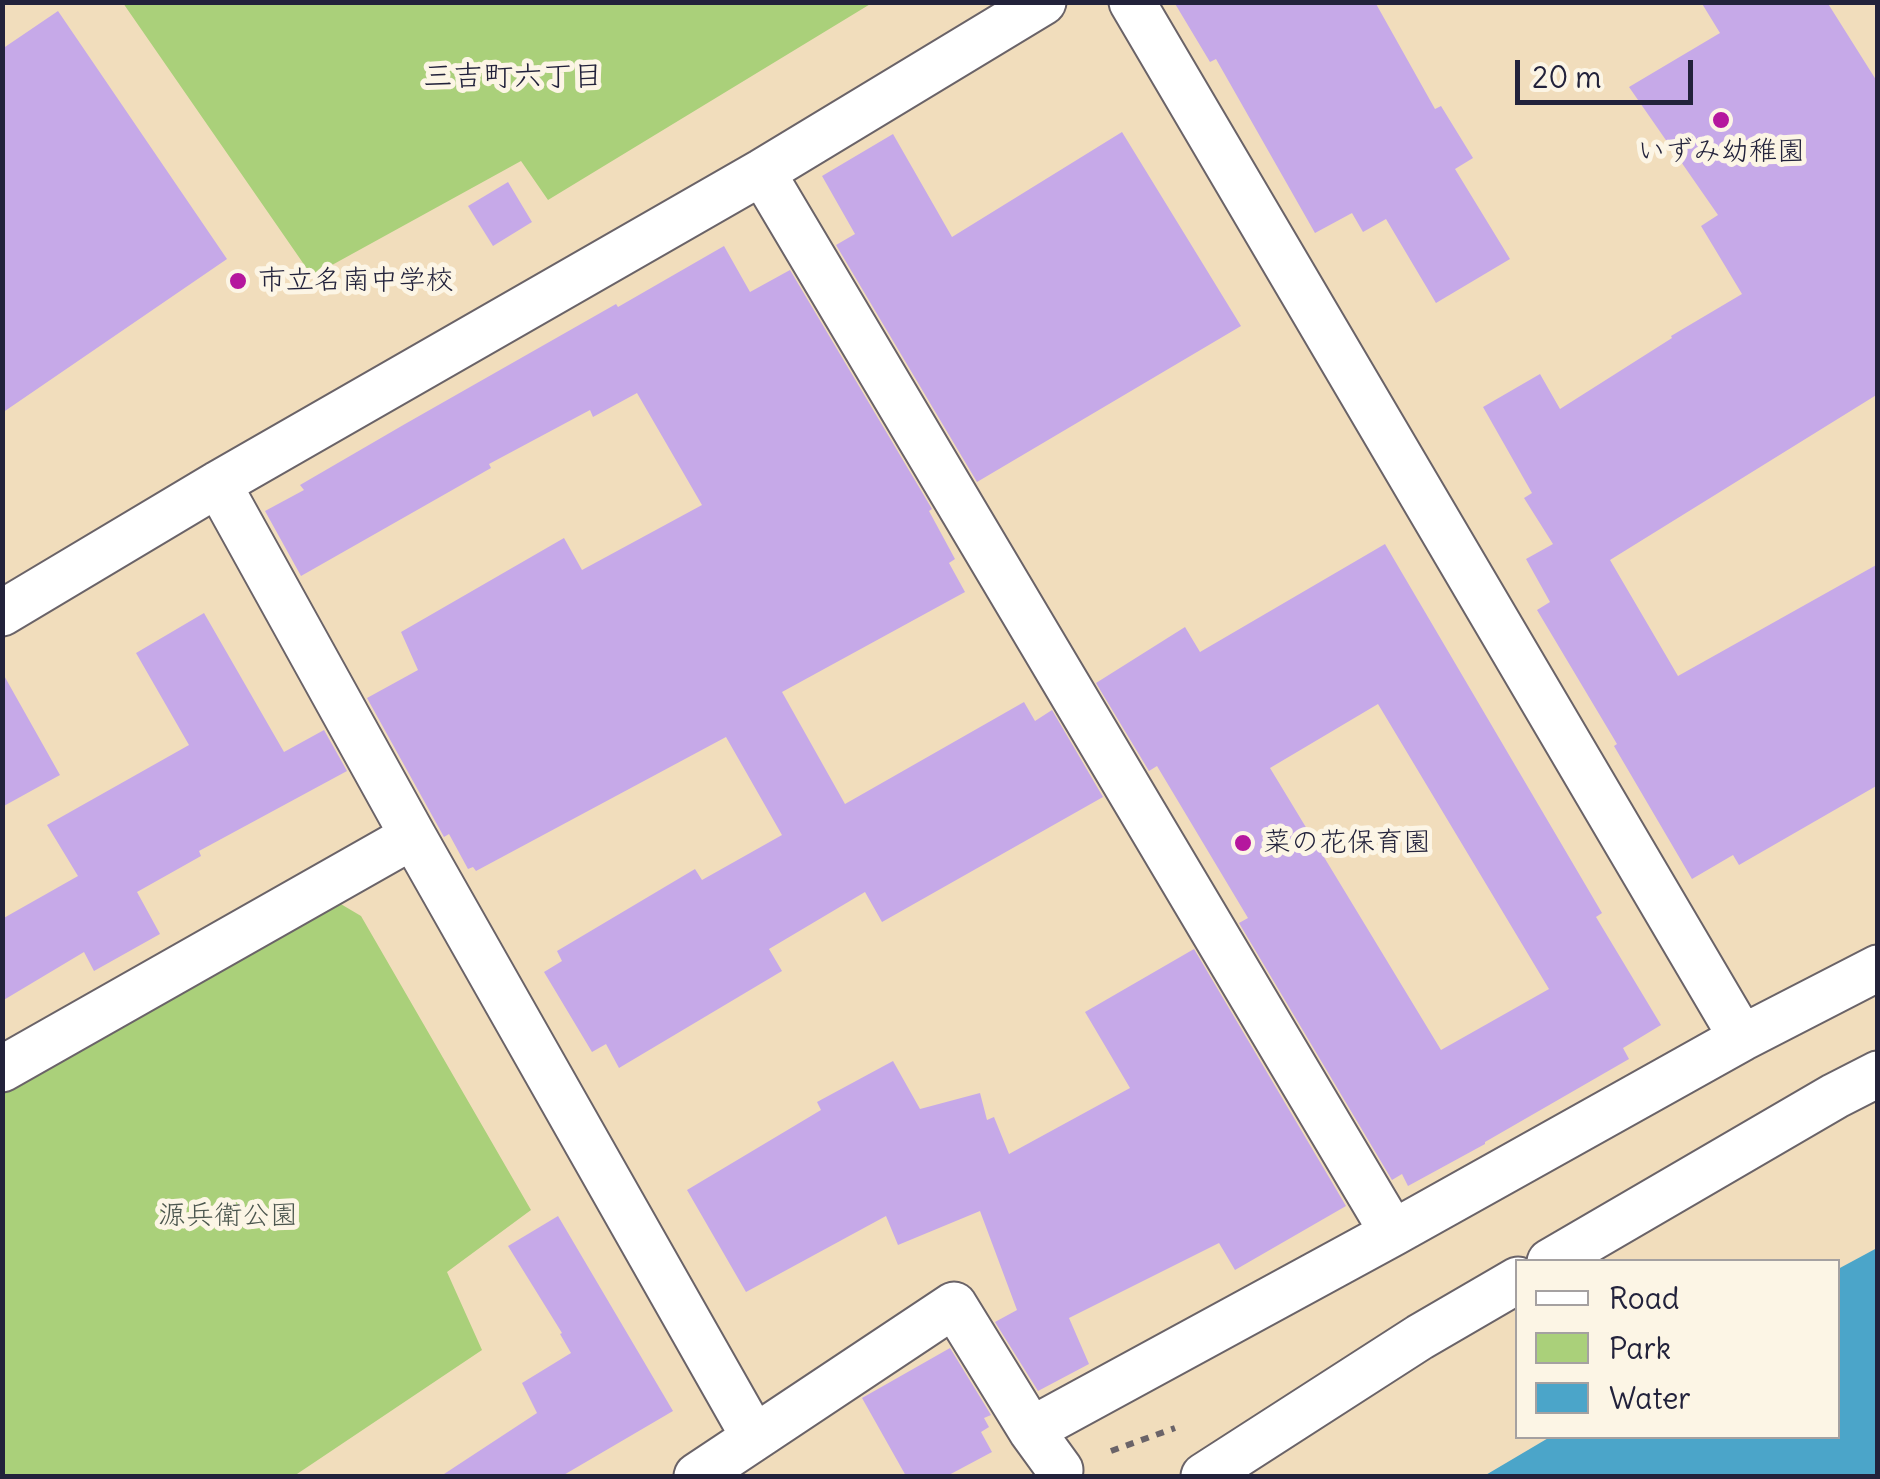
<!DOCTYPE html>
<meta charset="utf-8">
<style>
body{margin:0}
#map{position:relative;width:1880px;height:1479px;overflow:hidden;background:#f1ddbc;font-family:Delius,sans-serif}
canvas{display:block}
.frame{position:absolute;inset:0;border:5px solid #22223b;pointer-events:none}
.legend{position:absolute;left:1515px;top:1259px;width:325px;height:180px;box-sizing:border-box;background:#fcf5e5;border:2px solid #a5a1a1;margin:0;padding:12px 18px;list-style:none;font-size:30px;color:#22223b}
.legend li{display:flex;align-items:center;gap:20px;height:50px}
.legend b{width:50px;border:2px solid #a5a1a1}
.scale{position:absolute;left:1515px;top:60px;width:178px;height:45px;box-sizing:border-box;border:5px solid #22223b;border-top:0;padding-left:12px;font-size:30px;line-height:35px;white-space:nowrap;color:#22223b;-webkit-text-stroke:8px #fcf5e5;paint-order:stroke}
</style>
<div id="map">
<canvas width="1880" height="1479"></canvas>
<div class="frame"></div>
<ul class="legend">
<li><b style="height:12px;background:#fff"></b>Road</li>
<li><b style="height:28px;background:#aad07a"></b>Park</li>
<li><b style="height:28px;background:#4ba5c9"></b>Water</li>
</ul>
<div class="scale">20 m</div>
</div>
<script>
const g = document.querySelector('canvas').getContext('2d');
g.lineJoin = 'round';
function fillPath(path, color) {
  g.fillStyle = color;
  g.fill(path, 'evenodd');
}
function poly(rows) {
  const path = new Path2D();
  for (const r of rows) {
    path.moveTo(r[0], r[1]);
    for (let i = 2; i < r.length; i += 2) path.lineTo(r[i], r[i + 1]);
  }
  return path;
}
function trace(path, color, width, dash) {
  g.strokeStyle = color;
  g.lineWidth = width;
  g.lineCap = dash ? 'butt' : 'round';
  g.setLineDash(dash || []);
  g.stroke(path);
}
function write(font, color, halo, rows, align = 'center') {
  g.font = font + ' Delius,"Klee One",sans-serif';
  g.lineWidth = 10;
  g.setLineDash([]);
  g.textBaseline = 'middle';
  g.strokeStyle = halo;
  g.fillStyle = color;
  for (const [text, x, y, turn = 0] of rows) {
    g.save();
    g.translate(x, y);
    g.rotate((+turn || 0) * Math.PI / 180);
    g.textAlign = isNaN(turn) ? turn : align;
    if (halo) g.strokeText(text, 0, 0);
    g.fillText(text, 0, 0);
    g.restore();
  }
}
const green = poly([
 [123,3,872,3,548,200,521,161,312,276],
 [329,897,361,916,531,1210,447,1272,482,1350,294,1476,3,1476,2,1085]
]);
const water = poly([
 [1877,1248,1877,1476,1484,1476,1550,1437,1838,1436,1838,1269]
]);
const building = poly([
 [1174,2,1375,2,1435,109,1441,106,1473,158,1455,169,1510,259,1436,303,1386,219,1363,232,1352,213,1315,233,1216,59,1210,62],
 [1701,2,1827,2,1878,83,1878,394,1610,560,1678,676,1878,564,1878,785,1739,865,1733,855,1692,879,1614,746,1617,744,1537,610,1550,602,1526,559,1553,544,1524,498,1532,493,1483,407,1540,374,1560,409,1672,338,1671,336,1742,294,1701,226,1718,215,1629,87,1720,33],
 [58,11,227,259,2,413,2,49],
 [1122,132,1241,326,977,482,836,245,855,234,822,176,893,134,952,237],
 [508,182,532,222,493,246,468,206],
 [724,246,750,292,790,270,932,509,929,511,955,559,949,563,965,592,782,692,845,804,1024,702,1035,721,1052,710,1103,797,882,922,865,892,769,949,782,971,619,1068,606,1044,592,1052,544,972,562,961,557,951,695,869,702,880,782,835,726,737,476,871,473,867,468,869,449,834,444,837,367,698,418,670,401,632,564,538,582,570,702,505,637,393,593,417,590,410,489,464,491,468,301,576,265,511,304,490,300,485,405,424,616,304,618,307],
 [1385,544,1602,913,1596,917,1661,1025,1623,1048,1629,1059,1485,1142,1485,1144,1408,1186,1402,1174,1392,1180,1239,923,1248,918,1157,766,1149,771,1096,683,1185,627,1200,652],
 [1378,704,1549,989,1441,1050,1270,768],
 [204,613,284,752,324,730,347,771,199,851,201,856,137,892,160,934,94,971,84,952,2,1001,2,919,78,876,47,825,189,745,136,653],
 [2,672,60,775,2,807],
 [1194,949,1346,1206,1235,1270,1219,1243,1069,1318,1089,1364,1038,1391,995,1322,1017,1310,980,1211,898,1245,886,1216,746,1292,687,1190,821,1110,817,1102,893,1061,920,1109,980,1093,987,1120,994,1117,1009,1154,1130,1088,1085,1012],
 [558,1216,673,1411,562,1476,441,1476,537,1413,522,1383,571,1353,560,1334,562,1333,508,1246],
 [950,1348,991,1415,984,1418,989,1427,981,1432,992,1452,947,1476,906,1476,862,1398]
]);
const path = poly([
 [1111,1451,1175,1428]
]);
const street = poly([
 [1132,2,1742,1038],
 [762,172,1393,1233],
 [218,484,413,836,754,1437],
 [2,613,218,484,762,172,1043,2],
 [2,1069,413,836],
 [1550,1262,1835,1096,1878,1074],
 [1031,1430,1393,1233,1742,1038,1878,968],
 [697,1476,954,1305,1031,1430,1060,1470],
 [1204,1476,1420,1337,1518,1280]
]);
const markers = [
 [1721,120,10,"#b5179e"],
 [238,281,10,"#b5179e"],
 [1243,843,10,"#b5179e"]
];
const poiNames = [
 ["いずみ幼稚園",1721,152,"center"],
 ["市立名南中学校",258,281],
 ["菜の花保育園",1263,843]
];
const parkNames = [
 ["源兵衛公園",228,1216]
];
const neighbourhoodNames = [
 ["三吉町六丁目",513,77]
];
fillPath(green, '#aad07a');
fillPath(water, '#4ba5c9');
fillPath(building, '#c6a9e8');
trace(street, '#6a6368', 49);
trace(path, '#6a6368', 6, [8, 8]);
trace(street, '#fff', 45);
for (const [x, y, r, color] of markers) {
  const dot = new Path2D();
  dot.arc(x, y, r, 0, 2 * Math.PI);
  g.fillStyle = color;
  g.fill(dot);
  trace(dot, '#fcf5e5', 4);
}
write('28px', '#22223b', '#fcf5e5', poiNames, 'left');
write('28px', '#4b564e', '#fcf5e5', parkNames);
write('30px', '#22223b', '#fcf5e5', neighbourhoodNames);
</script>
